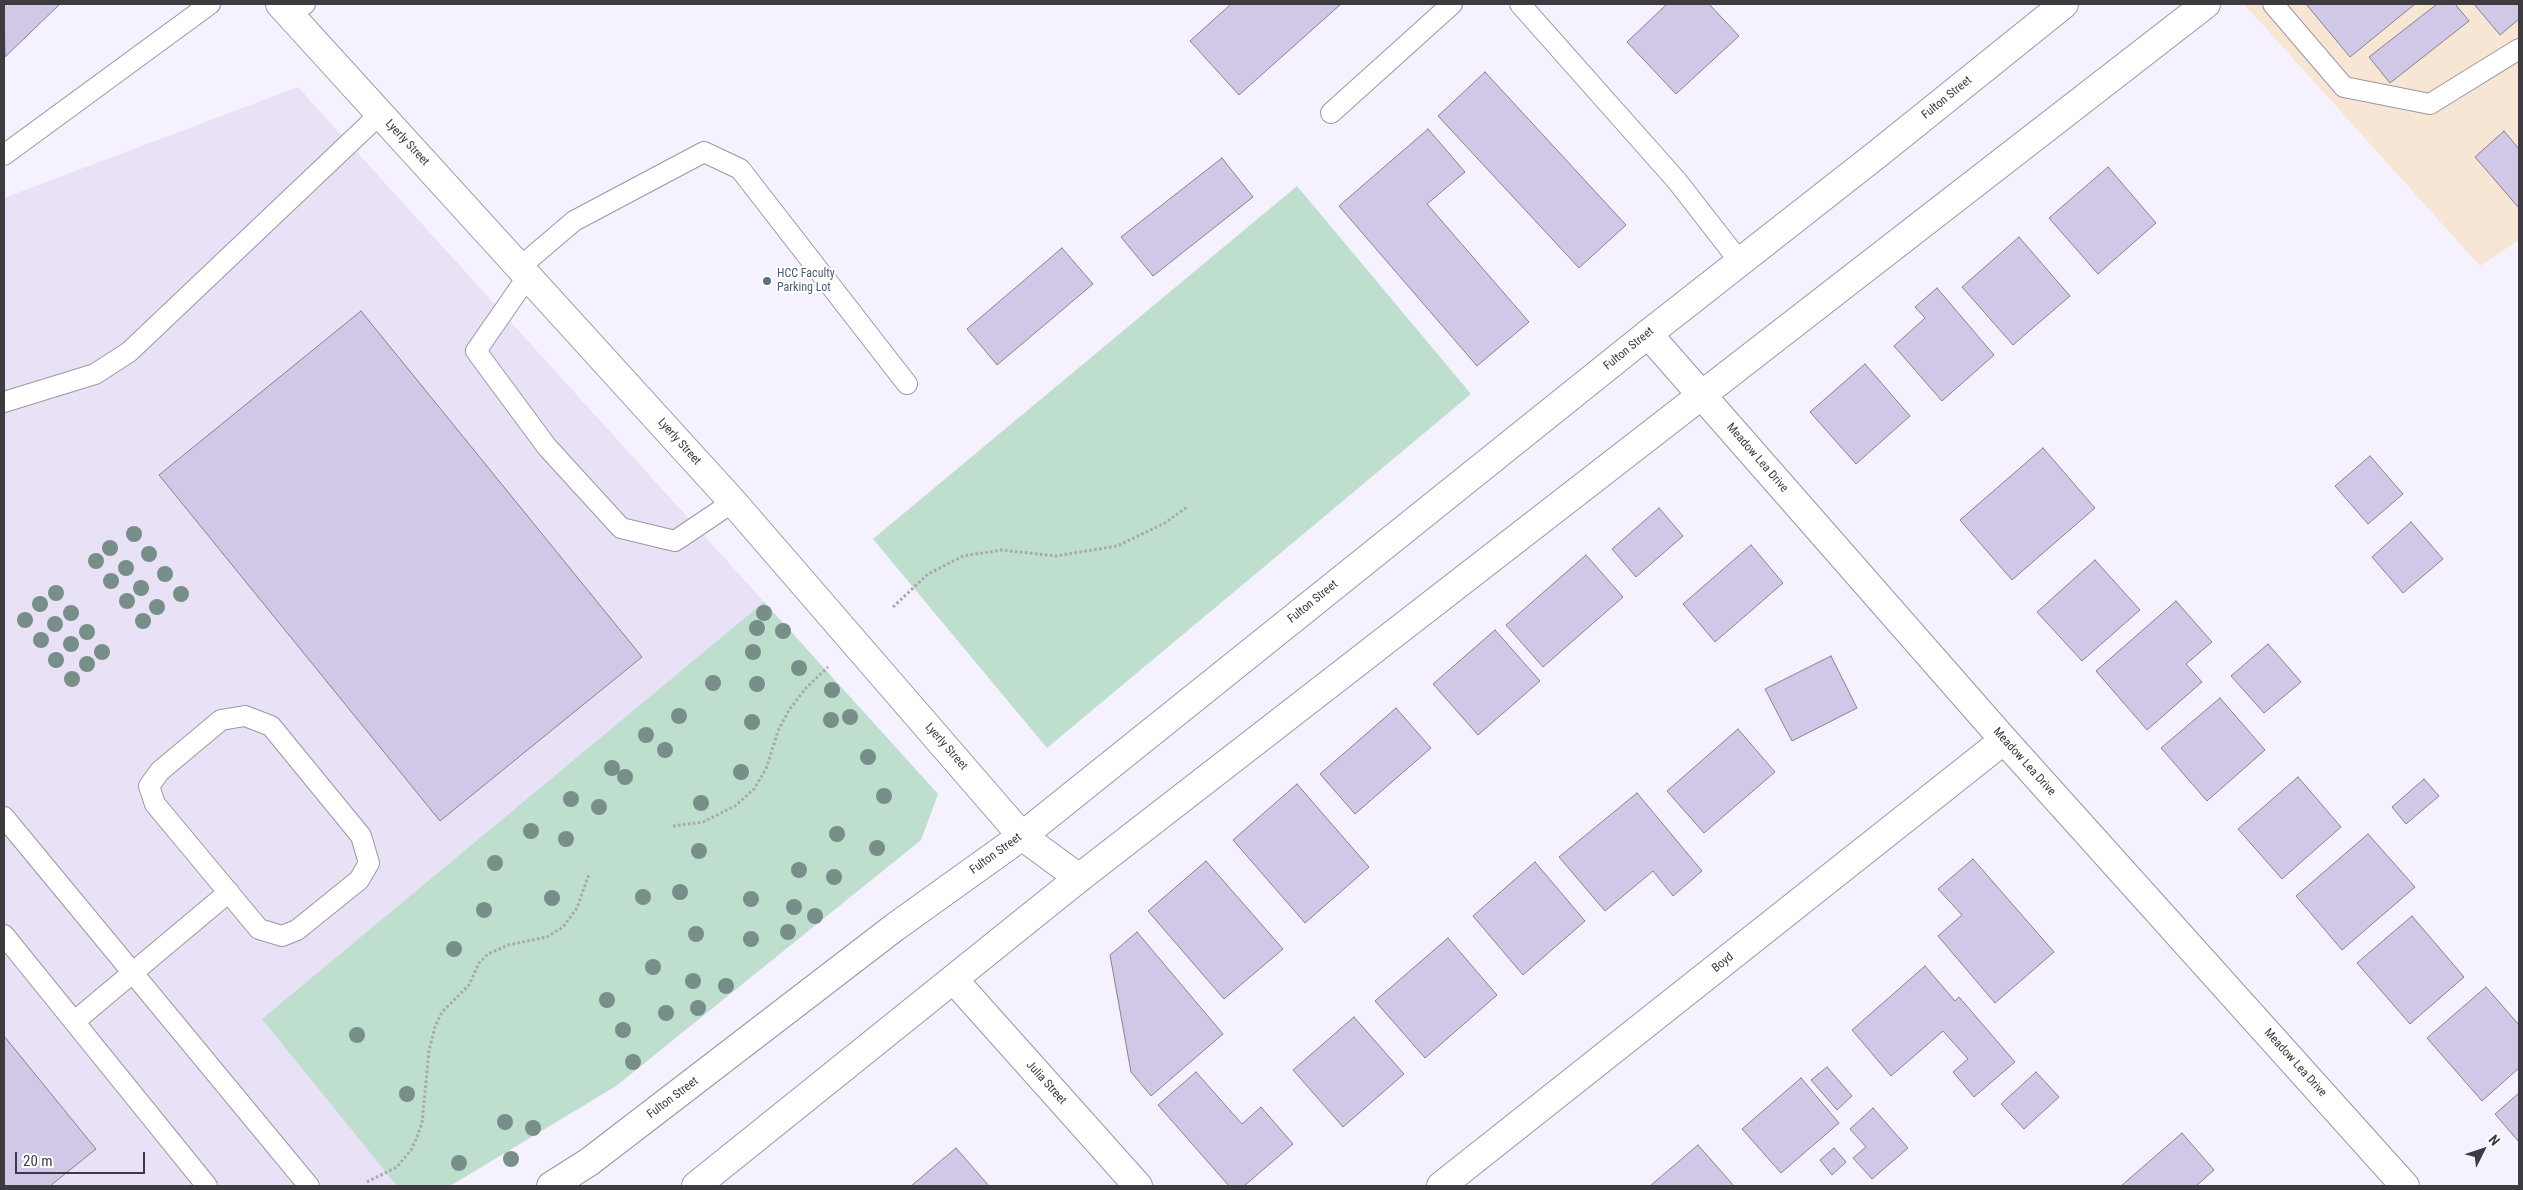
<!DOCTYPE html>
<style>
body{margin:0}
#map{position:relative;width:2523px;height:1190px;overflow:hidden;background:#f5f1fe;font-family:"Roboto Condensed",sans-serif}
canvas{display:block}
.frame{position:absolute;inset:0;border:5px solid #3d3b40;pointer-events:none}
.north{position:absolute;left:2458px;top:1125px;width:50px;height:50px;-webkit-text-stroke:4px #fff;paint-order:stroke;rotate:49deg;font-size:14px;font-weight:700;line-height:20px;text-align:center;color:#3d3b40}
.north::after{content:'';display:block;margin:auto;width:18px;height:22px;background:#3d3b40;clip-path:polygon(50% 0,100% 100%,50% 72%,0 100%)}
.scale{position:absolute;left:15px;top:1152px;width:130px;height:22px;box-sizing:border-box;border:2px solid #3d3b40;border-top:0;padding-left:6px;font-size:15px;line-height:18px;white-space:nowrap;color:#3d3b40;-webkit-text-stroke:4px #fff;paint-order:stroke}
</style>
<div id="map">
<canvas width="2523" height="1190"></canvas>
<div class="frame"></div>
<div class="north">N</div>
<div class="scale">20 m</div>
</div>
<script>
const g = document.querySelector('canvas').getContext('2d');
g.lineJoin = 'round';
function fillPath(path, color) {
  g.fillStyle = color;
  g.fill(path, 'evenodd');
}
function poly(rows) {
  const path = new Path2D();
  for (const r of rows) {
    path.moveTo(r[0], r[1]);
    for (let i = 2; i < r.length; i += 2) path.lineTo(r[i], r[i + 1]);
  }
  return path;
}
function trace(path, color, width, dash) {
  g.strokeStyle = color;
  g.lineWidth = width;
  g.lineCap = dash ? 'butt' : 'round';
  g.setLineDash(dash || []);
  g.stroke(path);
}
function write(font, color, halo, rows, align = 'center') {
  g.font = font + ' "Roboto Condensed",sans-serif';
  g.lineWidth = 4;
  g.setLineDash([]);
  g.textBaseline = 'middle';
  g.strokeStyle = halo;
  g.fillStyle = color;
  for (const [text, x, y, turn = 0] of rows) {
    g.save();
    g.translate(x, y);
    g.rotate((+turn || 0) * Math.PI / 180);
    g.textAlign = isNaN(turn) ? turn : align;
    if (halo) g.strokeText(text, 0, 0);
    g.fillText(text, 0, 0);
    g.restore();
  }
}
const commercial = poly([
 [2244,4,2519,4,2519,240,2480,266]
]);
const built = poly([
 [298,87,938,794,921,840,616,1086,450,1186,4,1186,4,198]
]);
const green = poly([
 [1297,186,1471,394,1047,748,873,539],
 [764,602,938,794,921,840,616,1086,450,1186,397,1186,262,1019]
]);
const building = poly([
 [4,4,60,4,5,57,4,4],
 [1231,4,1341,4,1239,95,1190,41,1231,4],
 [1667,4,1709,4,1739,36,1676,94,1627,42,1667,4],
 [2306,4,2415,4,2350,57,2306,4],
 [2437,4,2455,4,2469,21,2390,83,2369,57,2437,4],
 [2474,4,2519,4,2519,19,2500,35,2474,4],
 [1485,72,1626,225,1579,268,1438,116,1485,72],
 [1428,129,1465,172,1427,204,1529,322,1477,366,1339,206,1428,129],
 [2504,131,2519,149,2519,208,2475,157,2504,131],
 [1222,158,1253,197,1153,276,1121,237,1222,158],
 [2108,167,2156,223,2098,274,2049,218,2108,167],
 [2019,237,2070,296,2013,345,1962,287,2019,237],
 [1062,248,1093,284,997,365,967,329,1062,248],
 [1937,288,1994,355,1942,401,1894,346,1925,318,1915,307,1937,288],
 [361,311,642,657,440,821,159,475,361,311],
 [1865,364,1910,416,1856,464,1810,412,1865,364],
 [2043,448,2095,508,2012,580,1960,520,2043,448],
 [2370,456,2403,494,2368,524,2335,486,2370,456],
 [1659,508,1683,536,1636,577,1612,549,1659,508],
 [2411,522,2443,559,2403,593,2372,557,2411,522],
 [1751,545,1783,583,1715,642,1683,604,1751,545],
 [1586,555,1623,597,1543,667,1506,625,1586,555],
 [2095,560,2140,610,2082,661,2037,612,2095,560],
 [2176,601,2212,642,2186,664,2202,682,2147,730,2096,671,2176,601],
 [1495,630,1540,681,1478,735,1433,684,1495,630],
 [2268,644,2301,682,2264,713,2231,676,2268,644],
 [1831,656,1857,708,1792,741,1765,689,1831,656],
 [2220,698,2265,750,2207,801,2161,748,2220,698],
 [1396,708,1431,748,1355,814,1320,774,1396,708],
 [1738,729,1775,772,1704,833,1667,791,1738,729],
 [2298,777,2341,827,2282,879,2238,829,2298,777],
 [2424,779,2439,796,2406,824,2392,807,2424,779],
 [1297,784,1369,867,1305,923,1233,840,1297,784],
 [1637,793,1702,871,1673,896,1653,871,1605,911,1559,857,1637,793],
 [2368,834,2415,887,2342,950,2296,896,2368,834],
 [1973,859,2054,952,1995,1003,1938,936,1962,915,1938,889,1973,859],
 [1206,861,1283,949,1224,999,1148,911,1206,861],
 [1535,862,1585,921,1523,975,1473,916,1535,862],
 [2412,916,2464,977,2410,1024,2357,963,2412,916],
 [1137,932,1223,1034,1151,1096,1131,1072,1110,955,1137,932],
 [1448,938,1497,995,1425,1058,1375,1001,1448,938],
 [1925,966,1955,1001,1959,997,2015,1062,1974,1097,1953,1072,1968,1059,1943,1031,1891,1076,1852,1030,1925,966],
 [2486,987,2519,1025,2519,1068,2482,1101,2427,1038,2486,987],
 [1354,1017,1404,1074,1343,1127,1293,1070,1354,1017],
 [4,1036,96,1149,50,1186,4,1186,4,1036],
 [1827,1067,1852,1096,1837,1110,1811,1080,1827,1067],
 [1196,1072,1242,1124,1261,1107,1293,1144,1244,1186,1229,1186,1158,1105,1196,1072],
 [2036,1072,2059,1097,2024,1129,2001,1104,2036,1072],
 [1801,1078,1839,1123,1781,1173,1742,1129,1801,1078],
 [2519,1093,2519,1142,2495,1114,2519,1093],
 [1873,1108,1908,1148,1872,1179,1853,1158,1866,1147,1850,1129,1873,1108],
 [2182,1133,2214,1170,2196,1186,2121,1186,2182,1133],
 [1698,1145,1734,1186,1650,1186,1698,1145],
 [956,1148,989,1186,911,1186,956,1148],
 [1834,1148,1846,1162,1832,1175,1820,1160,1834,1148]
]);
const path = poly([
 [893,607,928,574,963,556,1002,550,1056,556,1117,546,1165,523,1187,507],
 [673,826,703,822,735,806,754,789,766,769,778,731,789,710,806,688,828,667],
 [367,1182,397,1167,411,1150,417,1137,422,1123,429,1051,435,1027,442,1012,469,985,479,963,488,954,508,945,547,937,563,927,577,908,589,874]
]);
const service = poly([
 [1520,4,1677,181,1740,262],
 [2273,4,2344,87,2430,104,2519,49],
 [290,14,305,4],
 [1331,113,1452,4],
 [4,155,210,4],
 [520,267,574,221,704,152,740,169,907,384],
 [528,276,476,351,547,447,621,528,675,541,733,502],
 [4,402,95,374,129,352,380,114],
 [245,716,271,726,361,836,369,863,359,880,297,930,282,936,259,929,155,804,149,786,160,771,221,720,245,716],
 [4,817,309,1186],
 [4,935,207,1186],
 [75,1021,229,892]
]);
const minor = poly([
 [280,4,733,502,1022,836,1079,878],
 [1648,334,2004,740,2405,1186],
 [954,980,1138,1186],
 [1441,1186,2004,740]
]);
const secondary = poly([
 [551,1186,589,1162,895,927,1022,836,1648,334,1880,152,2064,4],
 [696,1186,1079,878,2206,4]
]);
const trees = [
 [134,534],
 [110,548],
 [149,554],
 [96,561],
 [126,568],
 [165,574],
 [111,581],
 [141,588],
 [56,593],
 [181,594],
 [127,601],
 [40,604],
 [157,607],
 [71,613],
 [764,613],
 [25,620],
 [143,621],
 [55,624],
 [757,628],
 [783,631],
 [87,632],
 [41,640],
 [71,644],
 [102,652],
 [753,652],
 [56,660],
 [87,664],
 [799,668],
 [72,679],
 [713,683],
 [757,684],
 [832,690],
 [679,716],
 [850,717],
 [831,720],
 [752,722],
 [646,735],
 [665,750],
 [868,757],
 [612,768],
 [741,772],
 [625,777],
 [884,796],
 [571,799],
 [701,803],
 [599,807],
 [531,831],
 [837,834],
 [566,839],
 [877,848],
 [699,851],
 [495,863],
 [799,870],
 [834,877],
 [680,892],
 [643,897],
 [552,898],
 [751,899],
 [794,907],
 [484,910],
 [815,916],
 [788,932],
 [696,934],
 [751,939],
 [454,949],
 [653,967],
 [693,981],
 [726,986],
 [607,1000],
 [698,1008],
 [666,1013],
 [623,1030],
 [357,1035],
 [633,1062],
 [407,1094],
 [505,1122],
 [533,1128],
 [511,1159],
 [459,1163]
];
const markers = [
 [767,281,5,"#5c6f8a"]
];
const streetNames = [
 ["Fulton Street",1947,98,-39],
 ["Lyerly Street",407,143,47],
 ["Fulton Street",1629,349,-39],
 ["Lyerly Street",679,442,48],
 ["Meadow Lea Drive",1757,458,49],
 ["Fulton Street",1313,602,-39],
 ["Lyerly Street",946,747,49],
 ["Meadow Lea Drive",2024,762,48],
 ["Fulton Street",996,854,-36],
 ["Boyd",1723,963,-38],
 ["Meadow Lea Drive",2295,1063,48],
 ["Julia Street",1046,1083,48],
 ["Fulton Street",673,1098,-37]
];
const serviceNames = [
 ["HCC Faculty",777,274],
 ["Parking Lot",777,288]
];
fillPath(commercial, '#f8e6d5');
fillPath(built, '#e9e2f7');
fillPath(green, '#bedfce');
fillPath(building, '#d1c7e6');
trace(building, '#87838f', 1);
trace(service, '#9b97a3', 22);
trace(minor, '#9b97a3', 30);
trace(secondary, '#9b97a3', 30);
trace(path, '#a9a6b0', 3, [2.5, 2.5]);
trace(service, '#fff', 20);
trace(minor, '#fff', 28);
trace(secondary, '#fff', 28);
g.fillStyle = '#778e89';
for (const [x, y] of trees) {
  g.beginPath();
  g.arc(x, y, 8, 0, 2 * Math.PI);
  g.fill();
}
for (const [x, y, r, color] of markers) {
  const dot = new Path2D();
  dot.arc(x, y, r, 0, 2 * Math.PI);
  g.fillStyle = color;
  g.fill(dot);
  trace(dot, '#fff', 2);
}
write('12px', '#3d3b40', '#fff', streetNames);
write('12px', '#4e5e75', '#fff', serviceNames, 'left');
</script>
